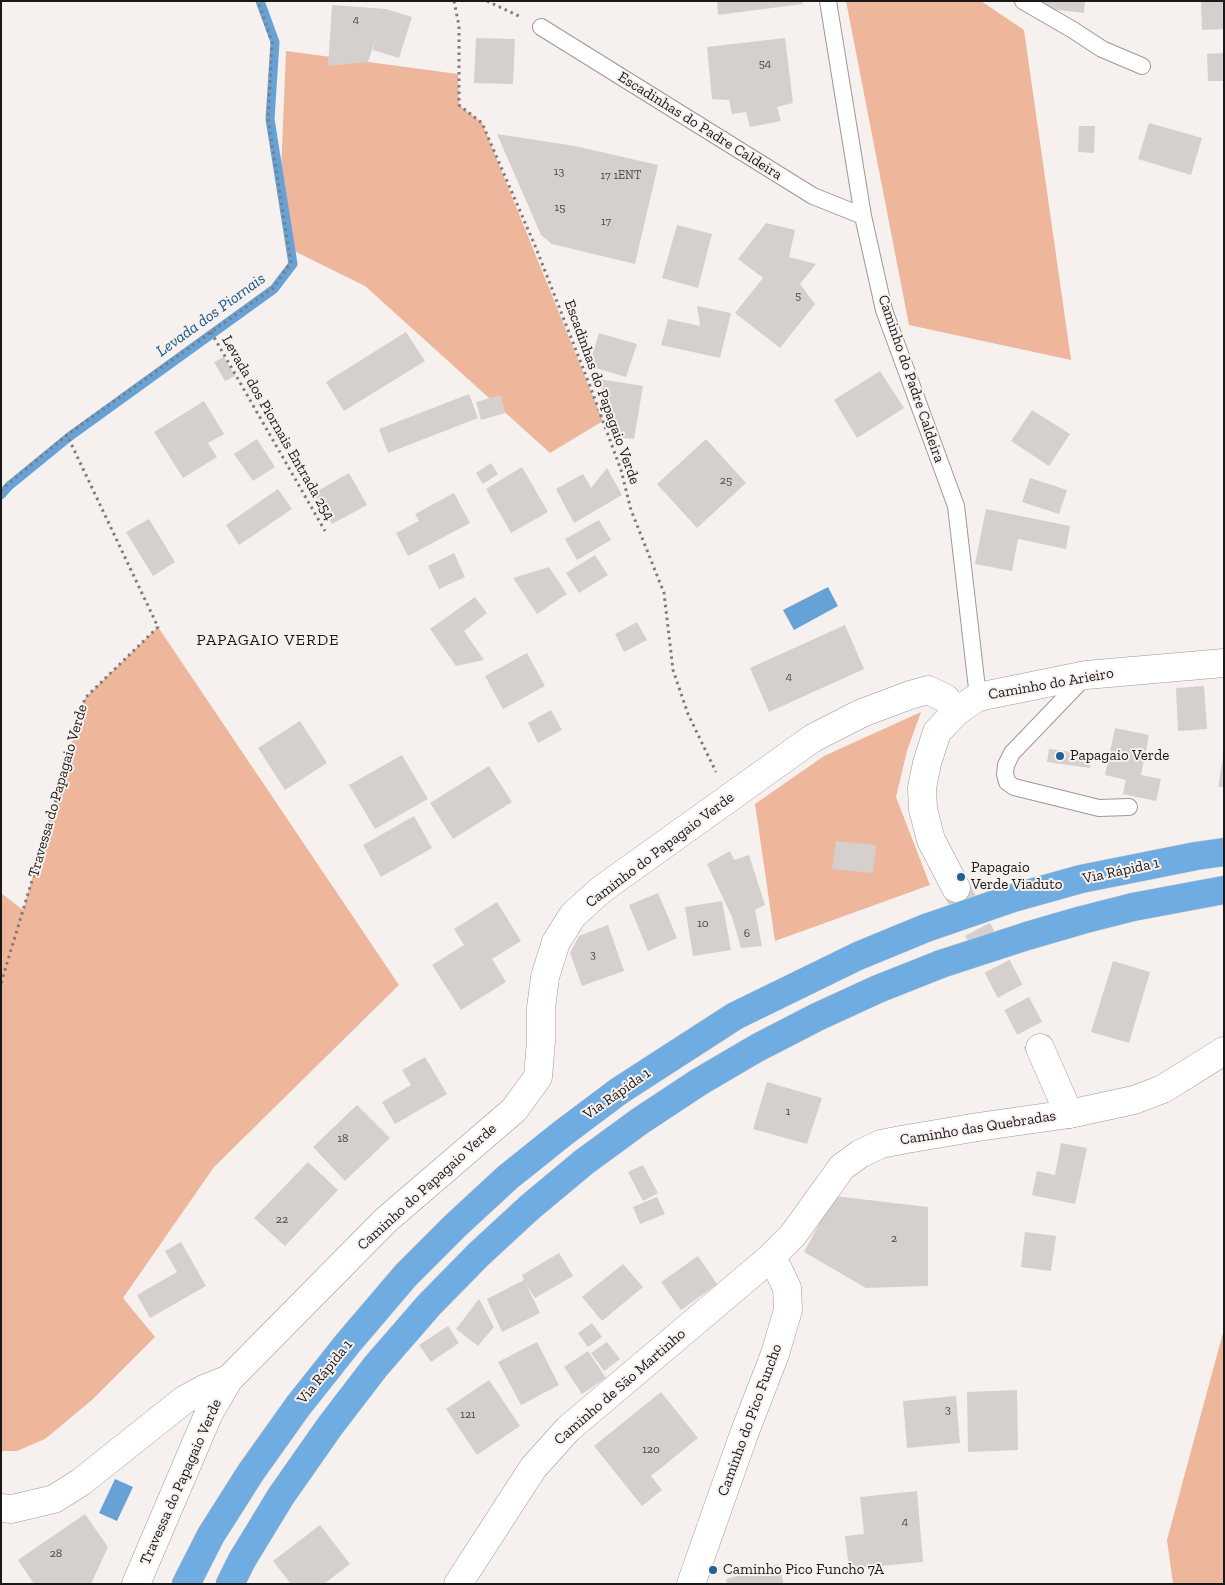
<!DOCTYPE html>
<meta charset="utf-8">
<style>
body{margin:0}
#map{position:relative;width:1225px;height:1585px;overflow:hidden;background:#f6f1ee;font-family:"Zilla Slab",serif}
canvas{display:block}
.frame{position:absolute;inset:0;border:2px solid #1a1818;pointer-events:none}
</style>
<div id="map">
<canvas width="1225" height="1585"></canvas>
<div class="frame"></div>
</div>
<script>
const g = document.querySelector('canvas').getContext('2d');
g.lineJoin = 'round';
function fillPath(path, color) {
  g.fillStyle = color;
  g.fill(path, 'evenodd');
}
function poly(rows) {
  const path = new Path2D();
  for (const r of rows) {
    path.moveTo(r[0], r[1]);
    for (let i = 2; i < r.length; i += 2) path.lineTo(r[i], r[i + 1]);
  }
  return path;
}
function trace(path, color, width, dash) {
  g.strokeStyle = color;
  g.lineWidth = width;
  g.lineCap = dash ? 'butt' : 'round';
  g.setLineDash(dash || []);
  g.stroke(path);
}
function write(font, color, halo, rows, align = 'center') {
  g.font = font + ' "Zilla Slab",serif';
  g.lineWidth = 4;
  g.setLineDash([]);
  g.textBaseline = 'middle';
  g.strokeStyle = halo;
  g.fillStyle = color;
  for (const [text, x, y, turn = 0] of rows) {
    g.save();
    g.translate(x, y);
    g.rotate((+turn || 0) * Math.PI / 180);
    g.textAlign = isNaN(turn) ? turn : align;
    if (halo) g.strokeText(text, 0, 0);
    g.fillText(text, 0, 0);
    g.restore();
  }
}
const green = poly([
 [846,1,981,1,1024,30,1071,360,909,325],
 [286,51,458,74,459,105,482,123,603,421,550,453,365,286,288,248,280,196],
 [158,627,399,985,214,1167,123,1298,155,1337,92,1400,45,1439,17,1451,1,1451,1,893,23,910,85,698],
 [921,712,907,751,896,797,930,885,775,941,755,804,824,756],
 [1224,1329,1224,1584,1173,1584,1167,1540]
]);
const water = poly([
 [828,587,838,606,794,630,783,610],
 [115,1479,133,1487,117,1521,99,1513]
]);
const stream = poly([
 [1,495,9,486,69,437,274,289,293,264,270,119,275,42,260,1]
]);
const building = poly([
 [717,1,802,1,803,4,718,15],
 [1042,1,1085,1,1084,13,1041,8],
 [1201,1,1224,1,1224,29,1202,30],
 [332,5,386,9,412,17,399,58,373,50,376,39,368,62,328,66],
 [476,38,515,39,513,84,474,83],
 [785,38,793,103,777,107,781,121,750,127,746,112,732,114,729,100,712,99,707,47],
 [1224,53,1224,81,1208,81,1207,54],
 [1149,123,1202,138,1191,175,1138,159],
 [1079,126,1095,126,1094,153,1078,152],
 [497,134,575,146,658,165,635,264,552,244,541,235],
 [766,223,795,230,789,257,816,264,800,284,815,304,780,348,735,313,763,278,738,259],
 [677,225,712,234,698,288,662,278],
 [697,306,731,313,720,358,661,345,668,319,700,326],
 [406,332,425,361,344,411,326,382],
 [599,333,637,344,626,377,589,366],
 [224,357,235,376,225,381,214,362],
 [880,371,904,408,857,438,834,400],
 [599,379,643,386,634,439,615,437],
 [469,394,478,418,388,453,379,429],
 [501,395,505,413,481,420,476,402],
 [204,401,224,434,208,443,217,457,183,478,154,432],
 [1032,410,1070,434,1049,466,1011,441],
 [257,439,275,467,253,481,234,454],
 [706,439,746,483,697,528,657,484],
 [491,463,498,474,483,484,476,473],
 [522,467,548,512,511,533,486,489],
 [607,468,622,495,574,523,556,489,583,474,591,488],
 [349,473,367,505,332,524,314,493],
 [1030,478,1067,490,1059,514,1022,502],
 [278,489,292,509,239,545,226,525],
 [454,493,470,523,408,556,396,533,419,521,415,514],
 [986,509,1070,526,1066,549,1018,539,1012,571,975,564],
 [149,519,175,562,153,576,126,532],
 [599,520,611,540,577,560,565,539],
 [454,553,465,577,439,589,428,566],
 [595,555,608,575,579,593,566,573],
 [549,567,567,594,537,614,513,578],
 [475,597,487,613,464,631,484,660,456,666,430,629],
 [637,622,647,640,624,652,615,634],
 [845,625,864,669,769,712,750,668],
 [527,653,545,686,503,709,485,676],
 [1204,686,1207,729,1178,731,1176,688],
 [551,710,562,730,538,743,528,723],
 [300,721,327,763,285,790,258,748],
 [1115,728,1149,735,1141,775,1161,779,1156,801,1123,794,1126,780,1105,775],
 [1049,749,1092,754,1090,768,1047,762],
 [402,755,428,799,375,829,349,785],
 [1223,758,1224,787,1218,787],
 [489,766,512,802,453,839,430,803],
 [414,816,432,848,381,877,363,845],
 [836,841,876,845,873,873,832,869],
 [730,851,734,860,749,855,765,905,755,910,762,946,741,948,732,917,707,864],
 [658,893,677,938,648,951,629,905],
 [722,901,731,950,693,956,685,907],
 [497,902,521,941,492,959,506,982,461,1010,432,965,464,945,454,929],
 [608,925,624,971,582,986,570,953,579,936],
 [1113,961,1150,972,1129,1043,1091,1032],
 [425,1057,447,1094,395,1124,382,1102,411,1085,402,1070],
 [767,1082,822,1098,807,1144,753,1129],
 [357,1105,390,1138,345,1181,313,1147],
 [1061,1143,1087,1148,1075,1204,1032,1195,1037,1171,1055,1175],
 [308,1162,338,1190,285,1246,254,1218],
 [643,1165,658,1193,643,1201,628,1172],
 [834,1196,928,1207,928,1286,866,1288,804,1252],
 [657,1197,665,1214,640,1224,633,1207],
 [1025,1232,1056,1236,1051,1271,1021,1267],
 [181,1242,206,1286,150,1318,137,1295,177,1272,165,1251],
 [559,1253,573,1276,535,1298,526,1284,540,1313,502,1332,487,1299,524,1280,522,1275],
 [698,1256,717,1284,681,1310,661,1282],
 [623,1264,643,1287,602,1321,582,1297],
 [479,1299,494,1327,478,1346,456,1329],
 [592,1323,602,1337,588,1347,578,1333],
 [448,1326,459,1343,431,1362,419,1345],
 [537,1342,559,1385,521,1405,498,1362],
 [607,1342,620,1359,604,1371,591,1353],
 [588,1351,606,1378,582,1394,564,1367],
 [489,1380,520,1426,477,1455,446,1409],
 [1017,1390,1018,1450,968,1452,967,1392],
 [661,1392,698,1438,651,1476,662,1490,642,1506,594,1446],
 [956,1396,960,1443,907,1448,903,1401],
 [917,1491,923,1562,849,1569,845,1536,864,1534,860,1497],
 [85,1514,108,1547,91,1584,34,1584,18,1560],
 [320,1525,350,1564,324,1584,291,1584,273,1561],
 [778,1564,784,1584,727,1584,726,1579]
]);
const minorTunnel = poly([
 [958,892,1040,1048]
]);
const path = poly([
 [454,1,459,26,459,105,482,123,536,248,590,386,621,470,631,510,664,593,673,670,688,714,716,772],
 [487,1,521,17],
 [211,332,325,531],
 [1,491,8,484,67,435,273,288,291,263,268,119,272,42,258,1],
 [1,983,47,831,85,698,158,627,67,435]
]);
const service = poly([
 [828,1,863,216,884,310,956,506,978,697],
 [1023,1,1073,30,1102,49,1142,66],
 [541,27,813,196,863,216],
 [1085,677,1012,753,1006,765,1005,774,1007,782,1014,787,1099,808,1129,807]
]);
const minor = poly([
 [956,888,931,840,923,809,922,788,927,763,937,732,957,711,978,697,1086,675,1224,663],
 [1040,1048,1069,1114],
 [1,1508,12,1509,54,1499,81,1482,184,1400,204,1389,229,1379],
 [136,1584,209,1413,229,1379,386,1220,514,1110,538,1077,541,1041,541,1008,545,977,556,942,573,915,602,889,813,738,862,713,910,695,928,690,945,698,957,711],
 [691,1584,744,1434,775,1354,788,1310,787,1288,778,1269,769,1259]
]);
const tertiary = poly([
 [458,1584,533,1468,568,1429,769,1259,793,1235,842,1167,860,1154,881,1144,901,1140,978,1127,1069,1114,1134,1100,1163,1089,1224,1051]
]);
const trunk = poly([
 [1013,898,1081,879,1196,856,1224,852],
 [1027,936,1082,920,1133,907,1224,890],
 [186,1584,211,1535,251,1472,298,1406,348,1343,406,1275,456,1225,508,1177,563,1133,619,1091,735,1016,858,956,926,928],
 [230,1584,242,1560,281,1496,330,1426,376,1366,429,1305,478,1255,530,1207,584,1162,640,1121,699,1082,757,1048,817,1017,878,989,941,964]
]);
const trunkBridge = poly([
 [926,928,1013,898],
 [941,964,1027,936]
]);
const markers = [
 [1060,756,5,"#1d6196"],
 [961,877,5,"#1d6196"],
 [713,1570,5,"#1d6196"]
];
const numberNames = [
 ["4",356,20],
 ["54",765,64],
 ["13",559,172],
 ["17 1ENT",621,176],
 ["15",560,208],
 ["17",606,222],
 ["5",798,296],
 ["25",726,481],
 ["4",789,677],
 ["10",703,924],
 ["6",747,934],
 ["3",593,955],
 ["1",788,1112],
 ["18",343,1139],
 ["22",282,1220],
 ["2",894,1239],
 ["3",948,1410],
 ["121",468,1415],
 ["120",651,1450],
 ["4",905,1522],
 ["28",56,1554]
];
const streetNames = [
 ["Escadinhas do Padre Caldeira",700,126,32],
 ["Caminho do Padre Caldeira",911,379,71],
 ["Escadinhas do Papagaio Verde",602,392,70],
 ["Levada dos Piornais Entrada 254",278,428,60],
 ["Caminho do Arieiro",1051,684,-10],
 ["Travessa do Papagaio Verde",58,791,-74],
 ["Caminho do Papagaio Verde",660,850,-37],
 ["Via Rápida 1",1121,871,-12],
 ["Via Rápida 1",617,1094,-35],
 ["Caminho das Quebradas",978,1128,-9],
 ["Caminho do Papagaio Verde",427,1187,-42],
 ["Via Rápida 1",325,1372,-51],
 ["Caminho de São Martinho",620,1387,-41],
 ["Caminho do Pico Funcho",750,1420,-70],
 ["Travessa do Papagaio Verde",181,1482,-66]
];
const poiNames = [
 ["Papagaio Verde",1070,756],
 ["Papagaio",971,868],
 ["Verde Viaduto",971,885],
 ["Caminho Pico Funcho 7A",723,1570]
];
const waterNames = [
 ["Levada dos Piornais",211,315,-36]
];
const neighbourhoodNames = [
 ["PAPAGAIO VERDE",268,640]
];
fillPath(green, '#eeb69b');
fillPath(water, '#67a2d7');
trace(stream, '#67a2d7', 9);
fillPath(building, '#d5d0ce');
trace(minorTunnel, '#d5d0ce', 28, [28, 14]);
trace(service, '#9d9896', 18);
trace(minor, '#9d9896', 29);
trace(tertiary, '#9d9896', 29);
trace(trunk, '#cdcccc', 29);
trace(path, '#7f7b7a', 3, [2.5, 4]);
trace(service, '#fff', 16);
trace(minor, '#fff', 28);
trace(tertiary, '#fff', 28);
trace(trunk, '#6eace2', 28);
trace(trunkBridge, '#cdcccc', 29, []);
trace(trunkBridge, '#6eace2', 28);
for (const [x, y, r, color] of markers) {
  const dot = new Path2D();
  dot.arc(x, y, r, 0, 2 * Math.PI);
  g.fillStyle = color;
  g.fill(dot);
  trace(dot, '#f6f1ee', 2);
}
write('12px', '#494646', null, numberNames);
write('15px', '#1a1818', '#f6f1ee', streetNames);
write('15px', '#1a1818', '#f6f1ee', poiNames, 'left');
write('italic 16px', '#135687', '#f6f1ee', waterNames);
g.letterSpacing = '1px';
write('16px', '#1a1818', '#f6f1ee', neighbourhoodNames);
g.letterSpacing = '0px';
</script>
